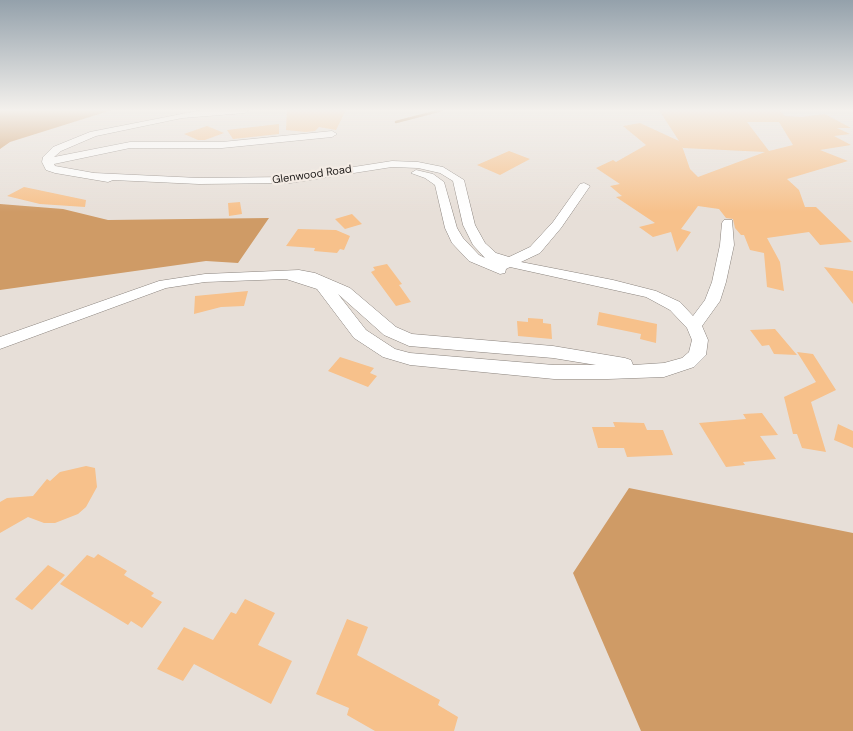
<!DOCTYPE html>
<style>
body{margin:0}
canvas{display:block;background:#e7dfd8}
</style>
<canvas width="853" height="731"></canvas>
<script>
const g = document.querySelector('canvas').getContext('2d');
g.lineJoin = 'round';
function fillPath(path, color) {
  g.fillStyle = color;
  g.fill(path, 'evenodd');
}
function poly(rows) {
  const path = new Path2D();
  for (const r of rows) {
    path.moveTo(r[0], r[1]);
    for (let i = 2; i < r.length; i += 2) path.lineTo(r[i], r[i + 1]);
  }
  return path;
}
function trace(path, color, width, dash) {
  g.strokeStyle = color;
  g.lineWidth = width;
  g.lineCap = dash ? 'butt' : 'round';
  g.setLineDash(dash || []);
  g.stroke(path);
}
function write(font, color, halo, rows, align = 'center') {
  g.font = font + ' "DM Sans",sans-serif';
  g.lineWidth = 4.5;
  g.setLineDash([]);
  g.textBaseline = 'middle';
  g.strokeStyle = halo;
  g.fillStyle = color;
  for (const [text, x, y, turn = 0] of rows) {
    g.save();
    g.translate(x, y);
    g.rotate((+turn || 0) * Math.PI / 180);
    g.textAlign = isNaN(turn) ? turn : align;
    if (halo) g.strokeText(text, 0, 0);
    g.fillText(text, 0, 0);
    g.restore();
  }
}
const forest = poly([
 [0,110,112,110,10,142,0,149],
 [0,204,63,209,108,220,269,218,238,263,206,261,0,290],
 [629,488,853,533,853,731,641,731,573,573]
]);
const stream = poly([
 [396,122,442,110]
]);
const building = poly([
 [287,110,346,110,336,130,319,127,315,131,306,132,286,130],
 [659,110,779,110,785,116,801,117,825,114,851,128,837,128,850,134,834,136,851,145,820,150,848,161,787,179,799,190,805,207,816,207,852,242,820,245,809,232,767,238,780,262,784,291,767,287,764,253,750,250,744,235,741,235,735,228,733,219,726,218,719,209,698,206,681,229,691,232,677,252,671,232,653,237,639,227,655,223,616,197,622,196,610,186,620,184,596,168,613,160,616,162,646,145,623,126,640,123,679,141],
 [747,122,779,122,793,145,769,151],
 [682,146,683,148,765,152,698,177,690,169],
 [279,124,279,134,233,139,227,130],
 [207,126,224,133,205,140,198,140,184,134],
 [509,151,530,159,500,175,477,165],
 [24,187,86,200,85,207,40,204,7,196],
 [240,202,242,214,229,216,228,203],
 [352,214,362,224,345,229,335,219],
 [298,229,336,230,350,236,344,250,340,249,337,253,314,251,315,248,286,246],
 [387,264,402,284,399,285,411,302,396,306,371,272,375,270,373,267],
 [824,267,853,271,853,304],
 [248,291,244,306,221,307,194,314,195,296],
 [599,312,657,324,656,343,640,339,641,334,597,325],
 [528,318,543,319,543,323,551,324,552,339,518,336,517,321,528,322],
 [775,329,797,355,774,354,769,345,762,346,750,330],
 [797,352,813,354,836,390,811,402,826,452,802,448,797,434,793,434,784,397,816,382],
 [340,357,374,368,370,373,377,376,368,387,328,371],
 [762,413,778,435,760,436,776,459,743,462,745,465,726,467,699,423,746,419,743,414],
 [613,422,644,423,647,430,663,430,673,455,627,457,624,448,598,448,592,427,615,427],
 [838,424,853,431,853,448,834,440],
 [86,466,95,468,97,487,86,507,78,514,55,523,44,523,28,517,0,533,0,502,7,498,33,496,47,479,50,481,60,472],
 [98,554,127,571,124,575,154,593,151,596,162,602,142,628,131,621,128,625,60,584,87,555,94,558],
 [48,565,65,575,32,610,15,599],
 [245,599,275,613,258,645,292,661,271,704,194,664,183,681,157,669,184,627,213,640,231,612,236,614],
 [347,619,368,627,357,655,440,700,438,705,458,717,454,731,375,731,347,715,349,708,316,694]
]);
const street = poly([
 [202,110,249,110,245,113,182,118,96,136,61,151,54,157,130,142,222,142,332,131,337,134,332,137,222,148,130,148,54,164,55,166,94,173,199,178,290,177,392,161,418,162,443,167,464,180,475,225,485,243,496,253,509,257,530,247,553,222,580,184,584,183,590,186,561,228,540,253,521,262,613,280,656,291,680,302,693,316,705,300,712,282,720,245,722,223,724,220,732,220,734,245,726,282,720,301,702,326,708,340,706,355,694,367,664,377,608,379,554,379,410,365,383,357,354,338,317,289,286,279,205,282,166,288,0,349,0,337,159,281,205,274,299,270,315,273,350,288,396,327,412,334,553,346,625,358,631,360,633,365,664,363,682,358,689,352,692,340,687,328,670,310,646,297,510,267,506,269,505,273,500,274,469,261,452,243,445,228,435,185,425,178,411,173,416,170,433,174,444,182,457,228,463,238,479,255,485,258,473,245,463,225,453,181,440,173,418,168,392,167,290,183,199,184,113,180,108,182,55,173,46,170,42,162,43,157,53,147,90,132,202,110],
 [338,294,384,335,409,346,553,358,596,365,554,365,410,353,395,349,366,330,338,294]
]);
const farStreetnames = [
 ["Glenwood Road",312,175,-8]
];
fillPath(forest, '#cf9b66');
trace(stream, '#b78450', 2.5);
fillPath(building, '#f7c18b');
trace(street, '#8a837d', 1);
fillPath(street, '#fff');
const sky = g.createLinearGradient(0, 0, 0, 212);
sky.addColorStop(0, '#94a1ab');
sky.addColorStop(0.52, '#f4f1ed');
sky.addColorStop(1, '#f4f1ed00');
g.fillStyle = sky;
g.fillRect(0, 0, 853, 212);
write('11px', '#201d1b', '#f4ece5', farStreetnames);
</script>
